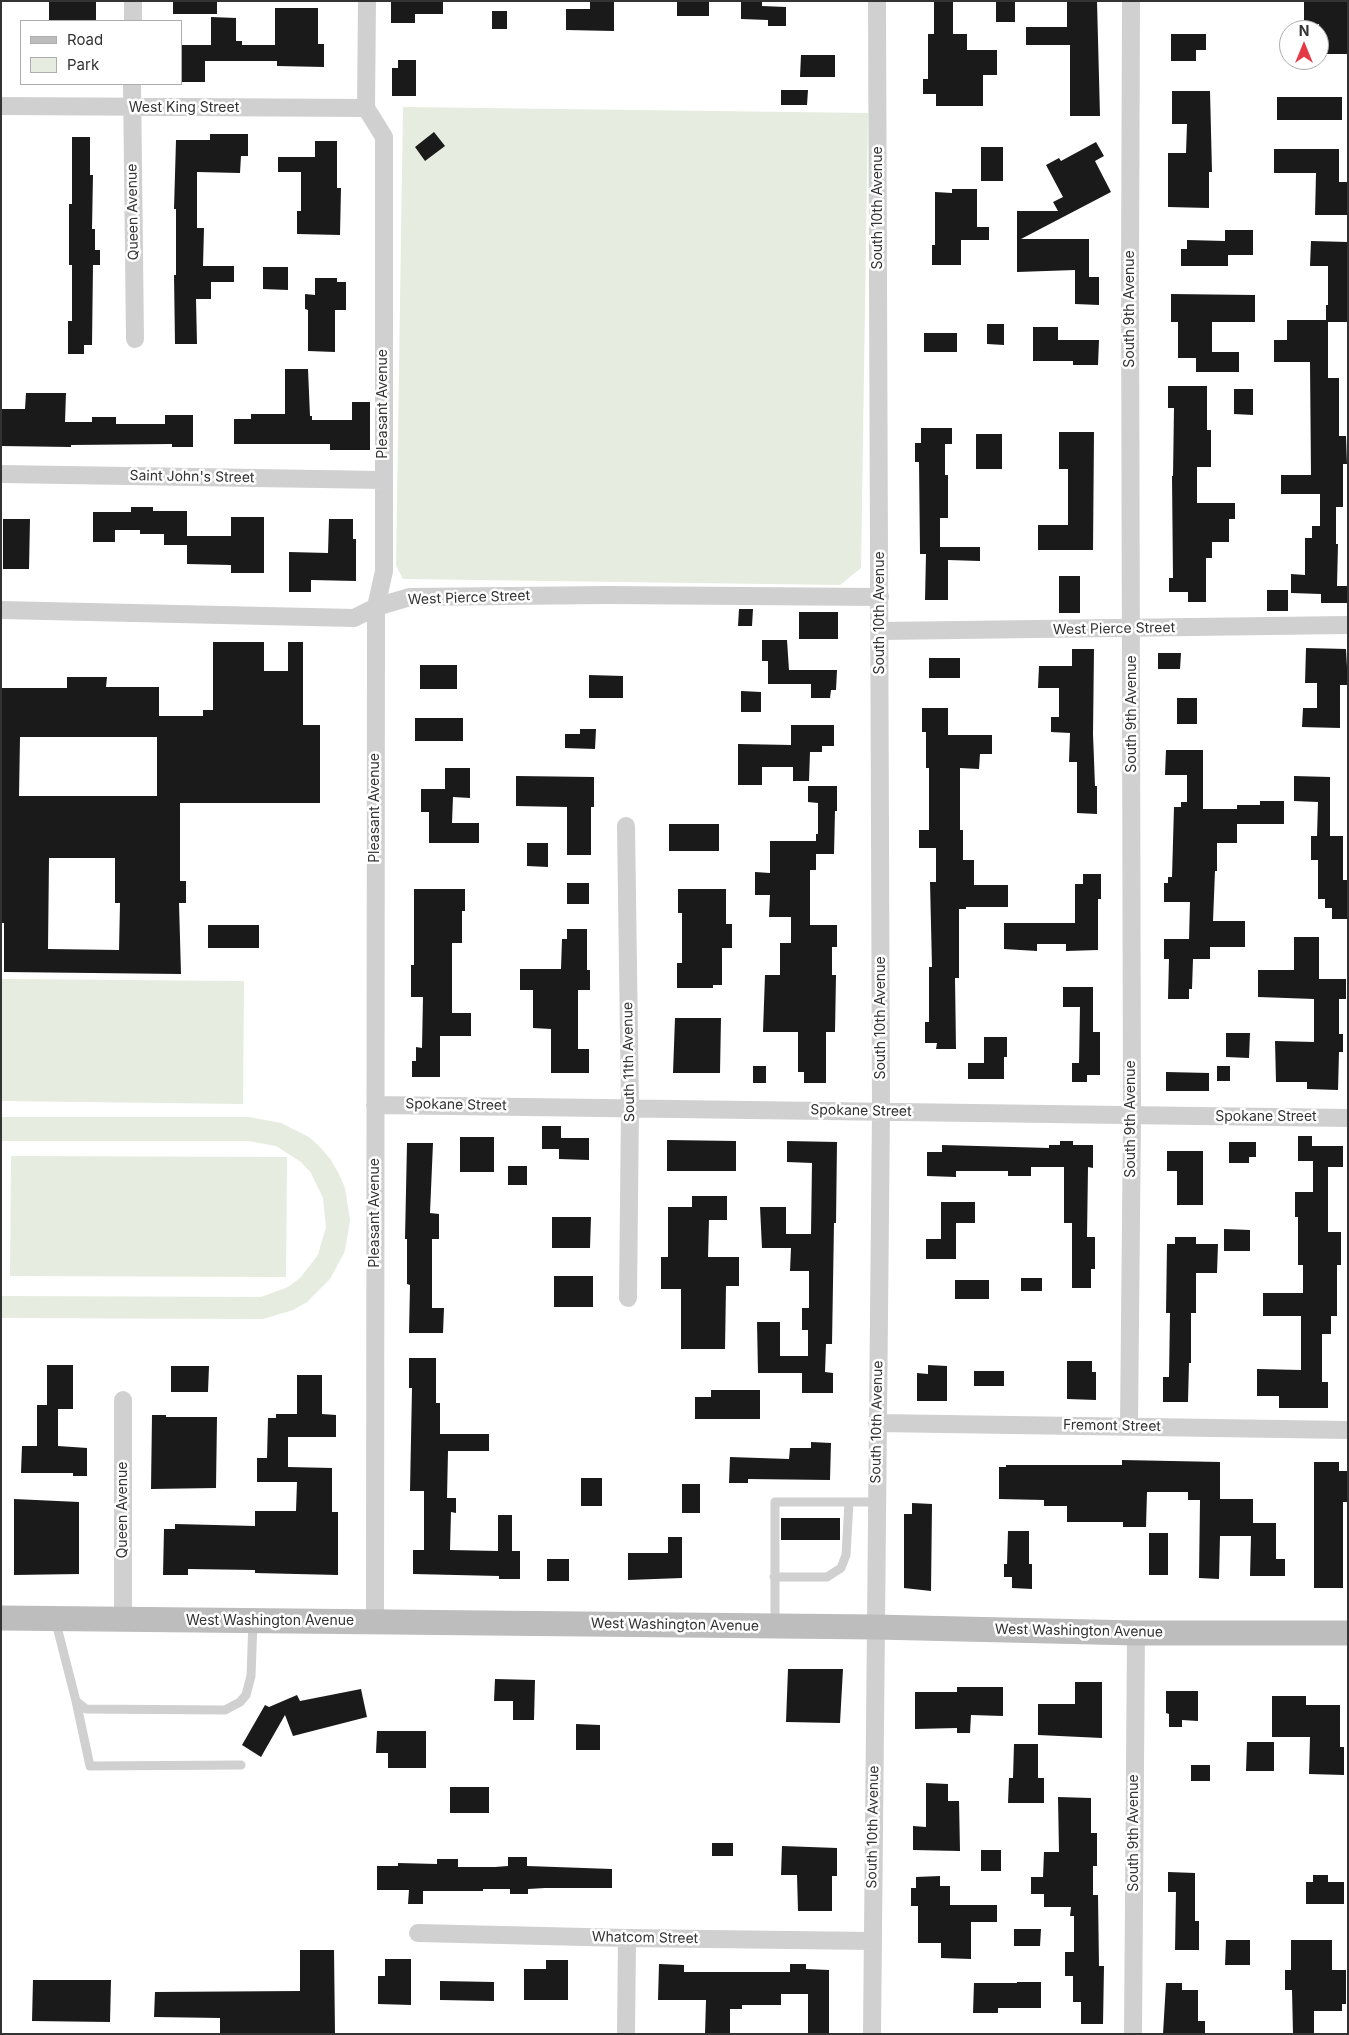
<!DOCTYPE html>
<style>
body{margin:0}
#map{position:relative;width:1349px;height:2035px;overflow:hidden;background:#fff;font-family:Inter,sans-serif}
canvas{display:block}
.frame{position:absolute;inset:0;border:2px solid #333;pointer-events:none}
.legend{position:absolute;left:20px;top:20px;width:162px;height:65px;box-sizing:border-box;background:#fff;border:1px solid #adadad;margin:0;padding:6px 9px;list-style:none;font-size:15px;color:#333}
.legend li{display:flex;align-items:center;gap:10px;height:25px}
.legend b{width:25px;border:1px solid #adadad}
.north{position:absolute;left:1279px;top:20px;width:50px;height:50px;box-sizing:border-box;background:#fff;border:1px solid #adadad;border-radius:50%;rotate:0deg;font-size:14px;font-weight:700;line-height:20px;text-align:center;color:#333}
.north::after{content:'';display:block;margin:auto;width:18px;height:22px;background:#e63946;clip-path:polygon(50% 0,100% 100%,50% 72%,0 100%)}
</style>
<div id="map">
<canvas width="1349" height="2035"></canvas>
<div class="frame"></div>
<ul class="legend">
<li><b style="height:6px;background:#bdbdbd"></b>Road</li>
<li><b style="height:14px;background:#e6ecdf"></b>Park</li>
</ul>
<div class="north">N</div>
</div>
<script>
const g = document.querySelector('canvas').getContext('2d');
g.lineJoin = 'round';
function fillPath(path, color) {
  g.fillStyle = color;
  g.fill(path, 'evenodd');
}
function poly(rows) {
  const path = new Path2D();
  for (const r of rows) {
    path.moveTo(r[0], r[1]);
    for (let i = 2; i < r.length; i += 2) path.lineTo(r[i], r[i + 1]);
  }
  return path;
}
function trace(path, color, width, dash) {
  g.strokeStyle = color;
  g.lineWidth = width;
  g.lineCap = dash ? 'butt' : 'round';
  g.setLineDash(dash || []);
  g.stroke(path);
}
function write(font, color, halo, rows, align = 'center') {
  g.font = font + ' Inter,sans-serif';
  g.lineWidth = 5;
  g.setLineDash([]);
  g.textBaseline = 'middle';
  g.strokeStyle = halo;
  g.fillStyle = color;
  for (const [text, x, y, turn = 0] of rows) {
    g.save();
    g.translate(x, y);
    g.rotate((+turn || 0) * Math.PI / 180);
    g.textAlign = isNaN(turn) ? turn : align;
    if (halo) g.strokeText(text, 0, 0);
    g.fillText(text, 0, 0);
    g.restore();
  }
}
const green = poly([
 [403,107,868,113,861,568,840,585,403,579,396,565],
 [1,979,244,981,243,1104,1,1101],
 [1,1117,249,1117,281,1123,309,1137,321,1148,331,1160,339,1174,345,1188,350,1220,345,1251,330,1279,307,1302,293,1310,263,1319,1,1318,1,1296,261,1297,288,1287,300,1278,318,1255,326,1227,323,1198,311,1173,301,1162,276,1146,248,1141,1,1141],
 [11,1156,287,1157,286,1277,10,1276]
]);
const building = poly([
 [173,1,217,1,217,14,173,14],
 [391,1,443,1,443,14,415,14,415,23,391,23],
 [590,1,614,1,614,31,566,30,566,9,590,9],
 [677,1,709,1,709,16,677,16],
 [741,1,762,1,762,6,786,7,786,26,768,26,768,20,741,19],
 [934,1,953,1,953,34,967,34,967,50,997,50,997,75,983,75,983,106,936,106,936,94,923,94,923,79,928,79,928,34,934,34],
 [996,1,1015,1,1015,22,996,22],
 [1067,1,1097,1,1100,116,1070,116,1070,45,1026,45,1026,27,1067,27],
 [1304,1,1348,2,1348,54,1319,54,1319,24,1304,24],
 [49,2,96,2,96,21,49,21],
 [275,8,318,8,318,44,324,44,324,67,277,66,277,61,205,61,205,82,181,82,181,45,211,45,211,17,236,18,236,41,242,41,242,45,275,45],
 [492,11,507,11,507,29,492,29],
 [1171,34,1206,34,1206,50,1196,50,1196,61,1171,61],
 [801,55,835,55,835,77,800,77],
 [398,60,416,60,416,96,392,96,392,68,398,68],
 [781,90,808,90,807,105,781,105],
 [1172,91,1210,91,1212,172,1209,172,1209,208,1168,207,1168,153,1186,153,1187,124,1172,124],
 [1277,97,1342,97,1342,120,1277,120],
 [434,132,445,146,425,161,415,147],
 [210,134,248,134,248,156,241,156,240,173,197,172,197,228,204,228,203,266,234,266,234,282,211,282,211,299,196,299,197,344,175,344,174,275,176,275,176,209,174,209,176,140,210,140],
 [72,137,90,137,90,175,93,175,92,229,95,229,95,250,100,250,100,265,93,265,92,345,84,345,84,354,68,354,68,321,72,321,72,265,69,265,69,204,72,204],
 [315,141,337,141,337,188,341,188,340,235,297,234,297,211,301,211,301,172,278,172,278,157,315,157],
 [1096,142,1104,156,1095,161,1111,192,1021,239,1089,239,1089,277,1099,277,1099,305,1075,304,1075,270,1017,272,1017,211,1058,211,1053,202,1063,197,1046,165,1059,158,1061,161],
 [981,147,1003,147,1003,181,981,181],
 [1274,149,1339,149,1339,182,1347,182,1347,215,1315,215,1316,173,1274,173],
 [952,189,977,189,977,227,989,227,989,240,961,240,961,265,932,265,932,245,935,245,935,192,952,193],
 [1225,230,1253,230,1253,255,1228,255,1228,266,1181,266,1181,249,1187,249,1187,240,1225,241],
 [1311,241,1348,242,1348,322,1328,322,1328,378,1339,378,1339,436,1346,436,1347,464,1343,464,1343,507,1336,507,1336,544,1338,544,1337,586,1347,586,1347,603,1321,603,1321,594,1291,593,1291,574,1305,575,1305,538,1312,538,1312,526,1320,526,1320,494,1281,494,1281,475,1311,475,1310,362,1274,362,1274,340,1287,340,1287,320,1326,320,1326,305,1328,305,1328,266,1310,266],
 [263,267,288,267,288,290,263,289],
 [315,278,337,278,337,282,346,282,346,310,335,310,335,352,308,351,308,310,305,309,305,294,315,295],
 [1171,294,1255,295,1255,322,1212,322,1212,352,1239,352,1239,372,1196,372,1196,358,1178,358,1178,322,1171,322],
 [987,324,1004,324,1004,345,987,344],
 [1033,327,1058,327,1058,340,1099,340,1098,365,1073,365,1073,361,1033,361],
 [924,333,957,333,957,352,924,352],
 [285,369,308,369,310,416,312,416,312,420,352,420,352,402,370,402,370,450,330,450,330,444,234,444,234,419,251,419,251,414,285,414],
 [1168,386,1207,386,1207,430,1211,430,1211,467,1197,467,1197,503,1235,503,1235,519,1229,519,1229,542,1212,542,1212,558,1206,558,1206,602,1188,602,1188,592,1169,592,1169,578,1173,578,1172,476,1173,476,1174,408,1168,408],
 [1234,389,1253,389,1253,415,1234,414],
 [26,393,66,393,65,422,92,422,92,417,116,417,116,424,165,424,165,415,193,415,193,447,172,447,172,444,71,445,71,447,1,446,1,409,25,409],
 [921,428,952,428,952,444,945,444,945,475,948,475,948,518,940,518,940,547,980,547,980,561,948,560,948,600,925,600,926,554,920,554,919,462,915,462,915,443,921,443],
 [1059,432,1094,432,1093,550,1038,550,1038,525,1068,525,1068,469,1059,469],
 [976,434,1002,434,1002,469,976,469],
 [131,507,153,507,153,511,187,511,187,545,164,545,164,534,140,534,140,530,115,530,115,542,93,542,93,512,131,512],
 [231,517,264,517,264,573,231,573,231,565,187,564,187,536,231,536],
 [3,519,30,519,29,569,3,569],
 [329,519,353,519,353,539,356,539,356,581,311,580,311,592,289,592,289,552,328,553],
 [1059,576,1080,576,1080,613,1059,613],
 [1267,590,1288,590,1288,611,1267,611],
 [739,609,753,609,752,626,738,626],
 [799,612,838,612,838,639,799,639],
 [762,640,787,640,789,670,837,670,836,690,831,690,830,698,811,698,811,684,768,684,768,661,762,661],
 [213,642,264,642,264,671,288,671,288,642,303,642,303,725,320,725,320,803,180,803,180,881,186,881,186,903,179,903,181,974,4,972,4,923,1,923,1,688,67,688,67,677,107,677,106,687,159,687,159,716,203,716,203,710,213,710],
 [20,737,157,737,157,796,19,796],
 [49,858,115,858,115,903,120,903,119,950,48,949],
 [1306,648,1346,649,1348,685,1340,685,1340,728,1302,727,1303,708,1317,708,1317,683,1305,683],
 [1072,649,1094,649,1093,734,1095,786,1097,786,1097,814,1077,813,1077,762,1069,762,1070,733,1051,732,1051,717,1059,717,1059,688,1038,688,1039,666,1072,666],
 [1158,653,1181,653,1180,669,1158,669],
 [929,658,960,658,960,678,929,678],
 [420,665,457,665,457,689,420,689],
 [589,675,623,676,623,698,589,698],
 [741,691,761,692,761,712,741,712],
 [1177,698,1197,698,1197,724,1177,724],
 [922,708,948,708,948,735,992,735,992,754,980,754,979,769,960,768,960,830,963,830,963,860,974,860,974,885,1008,885,1008,907,966,907,966,909,959,909,959,978,955,978,956,1049,936,1049,937,1043,925,1043,925,1022,929,1022,929,967,932,967,930,882,936,882,936,848,919,848,919,830,929,830,929,768,926,768,926,732,922,732],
 [415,718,463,718,463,741,415,741],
 [791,725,834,725,834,746,822,746,822,752,810,752,809,781,793,781,793,767,762,767,762,785,738,785,738,744,791,745],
 [580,729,596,729,595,749,565,748,565,734,580,734],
 [1166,750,1203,750,1203,809,1237,809,1237,805,1260,805,1260,801,1284,801,1284,824,1237,824,1237,843,1217,843,1217,871,1215,871,1213,921,1245,921,1245,947,1210,947,1210,959,1193,959,1192,989,1189,989,1189,999,1168,999,1169,959,1164,959,1164,939,1189,939,1190,902,1164,902,1164,883,1168,883,1168,877,1172,877,1174,807,1181,807,1181,802,1187,802,1187,775,1165,775],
 [445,768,470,768,470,798,453,797,452,823,479,823,479,843,429,843,429,812,421,812,421,789,445,789],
 [516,776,594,777,594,807,591,807,591,855,567,855,567,807,516,806],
 [1294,776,1330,777,1330,836,1343,836,1343,880,1347,880,1347,919,1332,919,1332,908,1325,908,1325,899,1318,899,1318,860,1311,860,1311,836,1317,836,1318,802,1294,801],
 [808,786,837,786,837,811,835,811,834,854,816,854,816,870,810,870,810,925,837,925,837,947,832,947,832,975,836,975,835,1032,826,1032,826,1083,804,1083,804,1072,798,1072,798,1032,763,1032,765,975,780,975,780,943,791,943,791,917,769,917,770,895,755,895,755,872,770,873,770,841,816,841,816,834,818,834,818,803,808,802],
 [669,824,719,824,719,851,669,851],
 [527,843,548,843,548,867,527,866],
 [1083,874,1101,874,1101,899,1098,899,1098,950,1066,951,1066,944,1037,944,1037,951,1004,949,1004,923,1075,923,1075,884,1083,884],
 [567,883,589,883,589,904,567,904],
 [414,889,465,889,465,911,462,911,462,943,452,943,452,1013,471,1013,471,1036,440,1036,440,1077,412,1077,412,1061,416,1061,416,1047,422,1048,423,997,411,997,411,965,414,965],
 [678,889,726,889,726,924,732,924,732,948,722,948,722,985,713,985,713,988,677,988,677,963,682,963,682,913,678,913],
 [208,925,259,925,259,948,208,948],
 [567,929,587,929,587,970,590,970,590,990,578,990,578,1049,589,1049,589,1073,551,1073,551,1029,533,1028,533,990,520,990,520,969,561,969,562,939,567,939],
 [1294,937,1319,937,1319,979,1346,979,1346,999,1339,999,1339,1034,1343,1034,1343,1052,1339,1052,1338,1090,1307,1089,1307,1082,1276,1082,1275,1041,1314,1042,1314,999,1258,997,1258,970,1294,970],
 [1063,987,1093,987,1093,1032,1100,1032,1100,1075,1087,1075,1087,1082,1072,1082,1072,1063,1079,1063,1080,1007,1063,1007],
 [675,1018,721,1018,720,1073,673,1073],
 [1226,1033,1250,1033,1249,1058,1226,1057],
 [984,1037,1007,1037,1007,1057,1004,1057,1004,1079,968,1079,968,1063,984,1063],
 [753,1066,766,1066,766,1083,753,1083],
 [1217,1066,1230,1066,1230,1081,1217,1081],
 [1166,1072,1209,1073,1209,1091,1166,1091],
 [542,1126,561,1126,561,1138,589,1138,589,1160,559,1159,559,1149,542,1149],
 [1298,1136,1312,1136,1312,1146,1343,1146,1343,1167,1328,1167,1328,1232,1341,1232,1341,1265,1337,1265,1337,1316,1331,1316,1331,1334,1322,1334,1322,1382,1328,1382,1328,1408,1279,1408,1279,1396,1257,1396,1257,1369,1301,1370,1301,1316,1263,1316,1263,1293,1303,1293,1303,1265,1298,1265,1298,1217,1295,1217,1295,1192,1313,1192,1313,1161,1298,1161],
 [460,1137,494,1137,494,1172,460,1172],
 [667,1140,736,1141,736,1171,667,1171],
 [787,1141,837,1142,836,1223,834,1223,832,1344,826,1344,825,1372,833,1373,833,1393,802,1393,802,1373,758,1373,757,1322,780,1322,780,1356,808,1356,808,1330,802,1330,802,1308,809,1308,809,1271,790,1271,791,1248,762,1248,760,1207,786,1207,786,1234,811,1234,812,1163,787,1162],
 [1060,1141,1073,1141,1073,1145,1093,1145,1093,1168,1088,1167,1087,1237,1095,1237,1095,1269,1091,1269,1091,1288,1072,1288,1072,1223,1064,1223,1064,1167,1031,1167,1031,1176,1008,1176,1008,1171,956,1171,956,1177,927,1176,927,1152,942,1152,942,1145,1049,1148,1049,1145,1060,1145],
 [1229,1142,1256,1142,1256,1157,1249,1157,1249,1163,1229,1163],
 [407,1143,433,1143,430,1213,439,1214,439,1239,432,1239,432,1308,444,1308,443,1333,409,1333,410,1285,407,1284,407,1239,405,1239],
 [1167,1151,1203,1151,1203,1205,1177,1205,1177,1171,1167,1171],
 [508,1166,527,1166,527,1185,508,1185],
 [692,1196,727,1196,727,1220,709,1220,708,1257,739,1257,739,1286,726,1286,725,1349,681,1349,681,1289,661,1289,661,1257,668,1257,668,1207,692,1207],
 [941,1202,975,1202,975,1223,956,1223,956,1259,926,1259,926,1239,941,1239],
 [552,1217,591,1217,590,1248,552,1248],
 [1224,1229,1250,1230,1250,1251,1224,1251],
 [1175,1237,1196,1237,1196,1244,1218,1244,1217,1273,1196,1273,1196,1313,1191,1313,1191,1363,1189,1363,1188,1402,1163,1402,1163,1377,1169,1377,1170,1313,1166,1313,1167,1244,1175,1244],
 [554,1276,593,1276,593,1307,554,1307],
 [1021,1278,1042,1278,1042,1291,1021,1291],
 [955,1280,989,1280,989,1299,955,1299],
 [409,1358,436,1358,436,1403,440,1403,440,1434,489,1434,489,1451,448,1451,447,1498,456,1498,456,1513,451,1512,450,1550,498,1551,498,1515,512,1515,512,1551,520,1551,520,1579,499,1579,499,1576,413,1574,413,1550,424,1550,424,1491,410,1491,412,1388,409,1388],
 [1067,1361,1092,1361,1092,1372,1096,1372,1096,1400,1067,1399],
 [47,1365,73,1365,73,1409,58,1409,58,1446,87,1448,87,1476,73,1476,73,1473,21,1473,22,1446,37,1446,37,1405,47,1405],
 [928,1365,947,1366,947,1401,917,1401,917,1373,928,1374],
 [171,1366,209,1366,208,1392,171,1392],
 [974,1371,1004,1371,1004,1386,974,1386],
 [297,1375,322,1375,322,1414,336,1415,336,1437,288,1437,288,1467,332,1468,332,1512,338,1512,338,1575,255,1573,255,1570,188,1569,188,1575,163,1575,164,1529,175,1529,175,1524,255,1526,255,1511,296,1511,297,1482,257,1482,257,1458,267,1458,268,1418,276,1418,276,1414,297,1414],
 [711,1390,760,1390,760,1419,695,1419,695,1397,711,1397],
 [152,1415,166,1415,166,1417,217,1417,216,1488,151,1489],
 [811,1442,831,1443,830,1480,748,1479,748,1483,729,1483,730,1457,789,1459,790,1448,811,1448],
 [1122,1460,1220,1462,1220,1499,1253,1499,1253,1523,1276,1523,1276,1559,1285,1559,1285,1576,1250,1576,1251,1536,1220,1536,1219,1579,1199,1578,1200,1500,1188,1500,1188,1492,1147,1492,1146,1527,1123,1527,1123,1522,1067,1522,1067,1506,1044,1506,1044,1500,999,1499,999,1467,1006,1467,1006,1465,1122,1465],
 [1314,1462,1339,1462,1339,1471,1347,1471,1347,1502,1343,1502,1343,1588,1314,1588],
 [581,1478,602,1478,602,1506,581,1506],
 [682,1484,700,1484,700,1513,682,1513],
 [14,1499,79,1502,79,1574,14,1575],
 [912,1503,932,1504,931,1591,904,1588,904,1514,912,1514],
 [781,1518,840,1518,840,1540,781,1540],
 [1008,1531,1029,1531,1029,1564,1032,1564,1032,1589,1012,1588,1012,1577,1004,1577,1004,1564,1007,1564],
 [1149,1533,1168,1533,1168,1575,1149,1575],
 [668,1537,682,1537,682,1578,628,1580,628,1553,668,1553],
 [547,1559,569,1559,569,1581,547,1581],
 [788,1669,843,1669,840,1723,786,1722],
 [495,1679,535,1680,534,1720,513,1720,513,1701,494,1701],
 [1075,1682,1102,1682,1102,1738,1038,1735,1038,1704,1075,1704],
 [957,1687,1003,1687,1003,1716,971,1715,970,1733,957,1733,957,1728,915,1729,915,1692,957,1692],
 [361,1689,367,1717,293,1736,285,1715,261,1757,242,1745,265,1705,269,1707,297,1695,300,1701],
 [1166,1691,1198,1691,1198,1721,1182,1720,1182,1727,1169,1727,1169,1714,1166,1713],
 [1272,1696,1306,1696,1306,1705,1340,1705,1340,1747,1344,1747,1344,1775,1309,1774,1310,1737,1272,1737],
 [576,1724,600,1725,600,1750,576,1750],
 [377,1731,426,1731,426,1768,388,1768,388,1753,376,1753],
 [1247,1742,1274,1742,1274,1771,1246,1771],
 [1014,1744,1038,1744,1038,1778,1044,1778,1044,1803,1008,1803,1009,1778,1013,1778],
 [1191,1765,1210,1765,1210,1781,1191,1781],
 [926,1783,948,1784,948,1801,959,1801,960,1851,913,1850,913,1826,926,1827],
 [450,1787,489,1787,489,1813,450,1813],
 [1058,1797,1091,1798,1091,1833,1097,1833,1097,1866,1093,1866,1093,1895,1098,1895,1099,1966,1104,1966,1103,2024,1081,2024,1081,2002,1073,2002,1073,1976,1065,1976,1065,1952,1074,1952,1074,1916,1070,1916,1071,1907,1044,1907,1044,1894,1031,1894,1031,1877,1043,1877,1044,1852,1059,1852],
 [712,1843,733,1843,733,1856,712,1856],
 [782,1846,837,1848,837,1876,832,1876,832,1911,798,1911,797,1875,781,1875],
 [981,1850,1001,1850,1001,1871,981,1871],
 [508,1857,527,1857,527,1866,612,1869,612,1888,545,1888,528,1889,528,1894,510,1894,510,1889,483,1889,483,1891,423,1891,423,1904,408,1904,409,1890,377,1890,377,1866,398,1866,398,1863,437,1864,437,1859,458,1859,458,1867,495,1867,508,1866],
 [1168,1872,1195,1873,1195,1921,1199,1921,1199,1950,1175,1950,1176,1892,1168,1892],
 [1313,1875,1328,1875,1328,1882,1344,1882,1344,1904,1306,1904,1306,1882,1313,1882],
 [940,1876,940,1886,950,1886,950,1905,997,1905,997,1922,971,1922,971,1959,941,1958,941,1943,918,1943,918,1906,911,1906,911,1888,916,1888,916,1877],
 [1014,1929,1041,1929,1040,1946,1014,1946],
 [1226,1940,1250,1940,1250,1965,1225,1965],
 [1291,1940,1332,1940,1332,1970,1346,1970,1346,2004,1342,2004,1342,2011,1314,2011,1314,2034,1293,2034,1292,1990,1285,1990,1285,1970,1291,1970],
 [300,1950,334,1950,335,2034,220,2033,220,2018,154,2017,155,1992,300,1991],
 [385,1959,411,1959,411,2005,378,2004,378,1976,385,1976],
 [546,1960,568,1960,568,2000,524,2000,524,1969,546,1969],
 [659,1964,684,1965,684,1972,790,1972,790,1964,806,1964,806,1969,829,1970,829,2034,808,2034,808,1994,781,1994,781,2005,742,2005,742,2009,730,2009,730,2034,705,2034,706,2000,658,2000],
 [33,1980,111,1980,110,2022,32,2021],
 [440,1981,494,1982,494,2001,440,2000],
 [1017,1982,1041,1982,1041,2008,998,2008,998,2013,973,2013,974,1983,1017,1983],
 [1166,1983,1182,1983,1182,1990,1198,1990,1198,2021,1205,2021,1205,2034,1163,2034]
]);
const service = poly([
 [774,1577,827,1577,841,1568,846,1555,849,1502],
 [55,1619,76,1701,86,1709,225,1710,240,1702,246,1695,251,1676,253,1621],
 [775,1625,775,1502,876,1502],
 [76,1701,90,1766,241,1765]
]);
const minor = poly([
 [367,1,366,108,384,137,384,571,376,607,375,1622],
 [133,21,133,1],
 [132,84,135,339],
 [1,106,366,108],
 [1,474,383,480],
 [1,610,354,618,376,607,410,597,608,595,880,597],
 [880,631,1348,625],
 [626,826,630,1107,628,1298],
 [375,1105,1348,1118],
 [877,1423,1348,1430],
 [1129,1426,1132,1116,1130,273,1131,1],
 [123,1620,123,1400],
 [418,1933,627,1938,872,1941],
 [626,2034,627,1938],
 [872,2034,881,1111,877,1],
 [1133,2034,1136,1633]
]);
const secondary = poly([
 [1,1618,875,1627,1136,1633,1348,1633]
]);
const streetNames = [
 ["West King Street",184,108],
 ["South 10th Avenue",878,208,-90],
 ["Queen Avenue",133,212,-91],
 ["South 9th Avenue",1130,309,-90],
 ["Pleasant Avenue",383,404,-90],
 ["Saint John's Street",192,477,1],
 ["West Pierce Street",469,598,-2],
 ["South 10th Avenue",880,613,-90],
 ["West Pierce Street",1114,629,-1],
 ["South 9th Avenue",1132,714,-90],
 ["Pleasant Avenue",375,808,-90],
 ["South 10th Avenue",881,1018,-90],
 ["South 11th Avenue",629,1062,-91],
 ["Spokane Street",456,1105,1],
 ["Spokane Street",861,1111,1],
 ["Spokane Street",1266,1117],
 ["South 9th Avenue",1131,1119,-90],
 ["Pleasant Avenue",375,1213,-90],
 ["South 10th Avenue",877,1422,-89],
 ["Fremont Street",1112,1426,1],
 ["Queen Avenue",123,1510,-90],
 ["West Washington Avenue",270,1621],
 ["West Washington Avenue",675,1625,1],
 ["West Washington Avenue",1079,1631,1],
 ["South 10th Avenue",873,1827,-89],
 ["South 9th Avenue",1134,1833,-90],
 ["Whatcom Street",645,1938,1]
];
fillPath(green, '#e6ecdf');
fillPath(building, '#1a1a1a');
trace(service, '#d0d0d0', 9);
trace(minor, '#d0d0d0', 18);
trace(secondary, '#bdbdbd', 25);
write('14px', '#333', '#fff', streetNames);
</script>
